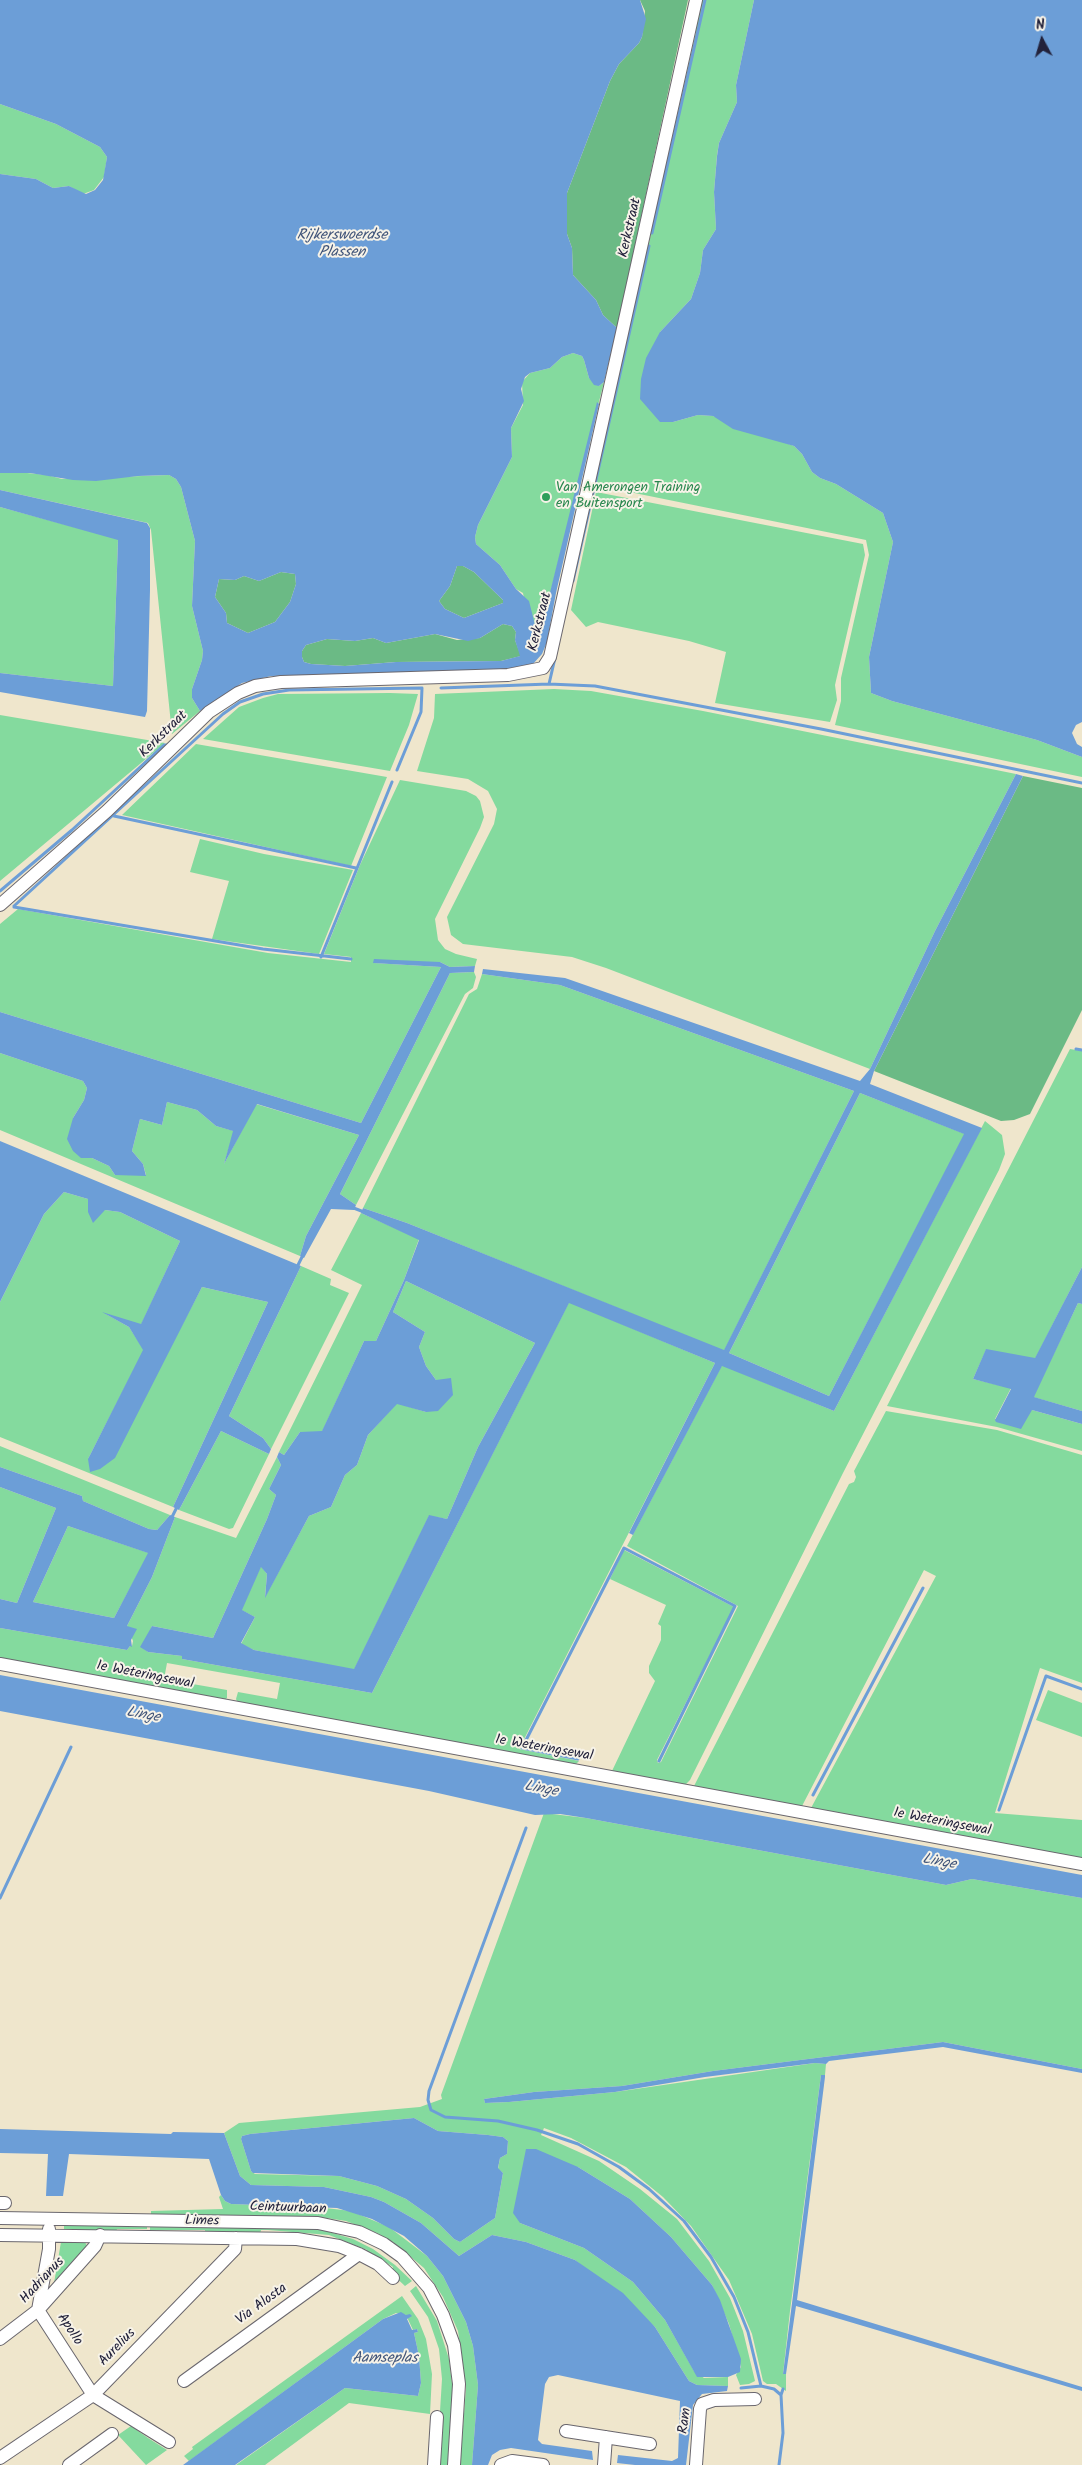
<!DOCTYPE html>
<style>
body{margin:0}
#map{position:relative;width:1082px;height:2465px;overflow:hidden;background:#efe6cc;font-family:Kalam,sans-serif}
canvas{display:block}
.north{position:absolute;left:1017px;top:15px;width:50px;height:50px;-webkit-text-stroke:4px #f7f3e8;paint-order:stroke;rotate:354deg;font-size:14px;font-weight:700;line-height:20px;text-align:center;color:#22223b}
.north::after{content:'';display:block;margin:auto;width:18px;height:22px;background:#22223b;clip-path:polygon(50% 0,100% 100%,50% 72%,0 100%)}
</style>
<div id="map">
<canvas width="1082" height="2465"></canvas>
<div class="north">N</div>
</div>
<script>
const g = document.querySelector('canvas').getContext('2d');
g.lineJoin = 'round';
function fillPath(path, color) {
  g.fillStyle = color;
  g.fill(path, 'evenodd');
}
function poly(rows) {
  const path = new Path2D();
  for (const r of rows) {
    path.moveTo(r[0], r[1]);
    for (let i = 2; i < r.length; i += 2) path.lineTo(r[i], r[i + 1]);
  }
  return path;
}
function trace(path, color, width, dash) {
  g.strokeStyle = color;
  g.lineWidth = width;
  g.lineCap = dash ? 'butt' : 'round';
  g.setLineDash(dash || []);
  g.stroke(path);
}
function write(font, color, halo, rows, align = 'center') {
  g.font = font + ' Kalam,sans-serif';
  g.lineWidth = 4;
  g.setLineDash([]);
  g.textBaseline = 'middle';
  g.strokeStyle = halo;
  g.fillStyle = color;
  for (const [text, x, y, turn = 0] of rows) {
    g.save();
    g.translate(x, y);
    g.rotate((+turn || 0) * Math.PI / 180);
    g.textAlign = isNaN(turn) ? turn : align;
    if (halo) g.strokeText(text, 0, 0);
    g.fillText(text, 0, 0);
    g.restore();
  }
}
const green = poly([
 [700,0,754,0,736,85,737,102,719,143,717,155,714,192,716,229,703,250,700,273,691,299,660,332,673,422,698,415,713,416,794,446,802,454,812,472,820,478,836,484,883,513,893,542,869,657,871,693,892,701,1037,740,1082,757,1082,777,835,725,841,701,841,678,869,555,866,540,595,485,696,32,692,34],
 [0,104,56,124,100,147,107,157,104,177,94,190,83,194,69,186,53,188,36,179,0,174],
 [573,353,582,356,584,360,589,378,599,386,604,382,537,645,533,652,530,648,532,642,523,593,516,589,500,565,476,544,475,537,478,525,512,457,511,428,523,405,522,382,530,373,550,368,562,357],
 [17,472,47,475,62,479,169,475,176,479,181,487,195,541,192,606,203,651,202,660,192,689,192,698,200,711,172,734,151,530,148,523,0,490,0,473],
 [596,492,863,544,865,555,835,685,837,700,830,722,715,703,726,652,689,641,598,622,586,627,571,610],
 [0,507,118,539,113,686,0,673],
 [554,689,591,691,703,711,1016,774,935,931,870,1069,606,968,572,957,463,944,451,935,447,917,494,824,497,809,488,791,468,779,417,771,434,718,435,694],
 [390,693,418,694,409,725,390,771,203,739,239,707,263,698,278,694],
 [0,715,165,743,0,881],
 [196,744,387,777,351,866,122,815],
 [400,780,466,791,476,796,480,801,484,817,480,828,435,919,438,940,445,949,456,954,477,959,475,966,450,967,440,962,374,963,441,967,361,1123,0,1012,0,924,18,909,268,953,351,962,351,957,324,954,360,865],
 [200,839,264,854,353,870,319,954,212,939,229,881,190,872],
 [474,972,476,977,473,988,465,994,356,1205,340,1194,450,973],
 [482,974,560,985,854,1091,724,1351,407,1223,363,1208,469,994,477,989],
 [1070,1049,1082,1051,1082,1267,1035,1359,986,1350,973,1379,1011,1388,995,1419,1032,1410,1082,1424,1082,1451,997,1427,887,1406],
 [0,1053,83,1081,87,1088,84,1100,73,1118,92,1158,109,1166,115,1175,146,1175,143,1164,132,1151,140,1119,162,1125,167,1102,197,1110,216,1126,234,1131,224,1164,256,1104,359,1135,306,1236,300,1256,0,1130],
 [860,1093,965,1134,829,1396,729,1353],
 [985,1121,1002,1135,1005,1154,999,1170,843,1473,690,1780,685,1785,612,1771,655,1681,649,1673,649,1666,661,1640,661,1626,658,1624,666,1605,610,1579,624,1550,734,1607,657,1760,658,1763,661,1762,738,1606,627,1546,722,1365,834,1411],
 [64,1192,88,1199,88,1212,105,1210,120,1212,180,1241,141,1325,106,1314,129,1327,144,1350,88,1459,174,1340,202,1287,268,1302,173,1507,0,1437,0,1302,44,1214],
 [361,1213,419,1239,404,1280,376,1341,364,1341,322,1432,300,1432,284,1455,279,1452,362,1285,331,1270],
 [301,1266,331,1279,330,1285,349,1293,271,1449,263,1438,229,1416],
 [406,1281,535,1343,478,1447,447,1519,429,1516,354,1670,254,1650,241,1644,255,1617,241,1610,261,1566,267,1574,265,1597,309,1516,331,1507,345,1475,357,1465,368,1435,397,1403,426,1412,436,1380,426,1366,419,1347,425,1332,393,1312],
 [569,1302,715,1363,519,1749,579,1761,576,1764,238,1704,236,1699,238,1692,277,1699,280,1683,167,1663,164,1679,227,1690,227,1698,223,1701,0,1659,0,1628,127,1650,130,1646,132,1646,133,1641,127,1626,152,1577,175,1517,236,1538,277,1457,281,1465,269,1489,276,1495,267,1519,213,1638,152,1626,143,1648,148,1652,182,1656,182,1659,372,1693],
 [1078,1303,1082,1304,1082,1411,1033,1397],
 [886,1411,997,1430,1082,1455,1082,1683,1040,1668,995,1813,1082,1820,1082,1860,811,1808,936,1576,924,1570,801,1808,696,1788,694,1786,849,1484,854,1482,856,1477,854,1471],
 [221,1431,269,1454,233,1528,229,1529,179,1510],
 [0,1446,170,1515,157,1530,149,1529,83,1501,82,1496,0,1467],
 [0,1487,56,1508,17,1603,0,1599],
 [68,1526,149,1553,114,1618,33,1602],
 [1048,1690,1082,1703,1082,1737,1036,1720],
 [544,1813,586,1818,946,1885,972,1879,1082,1898,1082,2069,943,2042,713,2071,622,2086,534,2092,484,2099,485,2103,509,2102,615,2092,815,2063,826,2064,825,2075,821,2075,790,2311,783,2374,786,2374,786,2391,776,2384,767,2384,763,2381,752,2334,729,2280,691,2226,663,2197,626,2167,571,2138,544,2128,541,2135,599,2161,640,2189,677,2219,709,2261,730,2298,743,2331,755,2381,749,2384,740,2385,736,2375,741,2367,729,2324,712,2285,671,2237,630,2199,578,2167,520,2223,584,2248,633,2282,665,2320,694,2371,704,2378,728,2377,728,2386,697,2385,689,2381,655,2327,575,2260,526,2242,492,2235,459,2256,421,2223,384,2202,371,2197,324,2187,251,2185,240,2176,224,2133,239,2123,420,2107,442,2099,441,2095],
 [414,2118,438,2131,488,2135,503,2137,508,2141,507,2154,500,2158,498,2169,503,2173,495,2218,460,2242,454,2239,433,2218,406,2199,377,2186,339,2176,255,2174,251,2171,241,2139,242,2136,250,2134],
 [221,2195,225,2201,231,2204,317,2207,351,2211,389,2227,427,2256,443,2276,466,2322,473,2346,478,2385,472,2465,460,2465,466,2388,458,2331,443,2297,424,2268,393,2242,377,2233,346,2221,320,2217,151,2215,151,2211,223,2209,219,2197],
 [64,2225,147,2225,147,2229,117,2229,116,2232,64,2231],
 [150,2225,309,2228,326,2231,353,2239,373,2249,395,2265,412,2281,405,2286,391,2273,393,2267,387,2263,385,2265,366,2253,367,2250,329,2235,268,2230,261,2230,260,2234,205,2233,205,2230,150,2230],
 [61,2242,85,2242,87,2246,53,2289],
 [416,2286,437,2321,449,2359,453,2392,448,2465,440,2465,438,2444,442,2379,439,2349,428,2317,410,2291],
 [402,2296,418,2319,426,2339,432,2374,430,2414,349,2403,265,2465,236,2465,345,2388,418,2396,421,2383,419,2356,414,2333,418,2332,417,2329,413,2330,406,2315,396,2313,383,2319,189,2461,184,2456,193,2449,192,2447],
 [131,2426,148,2438,167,2450,146,2465,118,2435]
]);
const forest = poly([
 [640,0,688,0,617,328,603,315,596,300,573,275,572,248,567,234,567,193,610,81,619,64,639,43,642,37,645,11],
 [457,566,463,566,474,572,503,600,503,603,464,618,445,609,439,601,450,586],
 [281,572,295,574,296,584,290,602,275,622,248,633,227,623,226,613,215,597,219,579,235,580,244,576,259,581],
 [503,624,512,626,516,632,515,640,521,656,501,661,396,662,345,666,311,664,304,662,302,657,302,651,306,645,327,639,355,641,373,638,386,643,435,634,457,640,480,638],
 [1023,776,1082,788,1082,1010,1030,1114,1014,1120,1001,1121,874,1071]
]);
const water = poly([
 [0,0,640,0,646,19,642,37,639,43,619,64,610,81,567,193,567,234,572,248,573,275,596,300,603,315,617,328,604,382,599,386,594,385,589,378,584,360,582,356,573,353,562,357,550,368,530,373,525,377,521,389,524,401,511,428,512,457,478,525,475,537,476,544,500,565,516,589,529,601,536,629,530,648,533,651,537,645,597,402,599,404,556,593,547,642,542,654,532,665,500,670,271,676,242,683,200,711,192,698,192,689,202,660,203,651,192,606,195,541,181,487,176,479,169,475,138,476,96,481,73,480,30,473,0,473,0,174,36,179,53,188,69,186,86,194,95,190,103,180,107,157,100,147,56,124,0,104],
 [457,566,463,566,474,572,503,600,503,603,464,618,445,609,439,601,450,586],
 [281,572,295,574,296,584,290,602,275,622,248,633,227,623,226,613,215,597,219,579,235,580,244,576,259,581],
 [503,624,512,626,516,632,515,640,520,656,501,661,396,662,345,666,311,664,304,662,302,657,302,651,306,645,327,639,355,641,373,638,386,643,435,634,468,641,480,638],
 [754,0,1082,0,1082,722,1076,725,1072,733,1077,744,1082,747,1082,757,1037,740,892,701,871,693,869,657,893,542,883,513,836,484,820,478,812,472,802,454,794,446,733,429,713,416,698,415,673,422,660,422,640,399,641,379,646,358,660,332,691,299,700,273,703,250,716,229,714,192,717,156,719,143,737,102,736,85],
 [0,490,147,523,150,528,150,590,147,711,145,717,0,692,0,673,113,686,118,540,0,507],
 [1016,774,1023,776,874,1071,870,1084,982,1128,834,1411,722,1366,633,1535,629,1533,715,1363,569,1303,372,1693,182,1659,182,1656,148,1652,140,1647,152,1626,213,1638,267,1519,276,1495,269,1489,281,1465,277,1457,279,1452,284,1455,300,1432,322,1431,364,1341,376,1341,404,1280,419,1240,361,1213,363,1208,407,1223,724,1350,854,1091,560,985,482,974,483,969,565,978,860,1081,870,1069,935,931],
 [860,1093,964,1134,829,1396,729,1353],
 [406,1281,535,1343,478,1447,447,1519,429,1515,354,1669,254,1650,241,1643,255,1617,242,1610,261,1567,267,1574,265,1598,309,1516,331,1507,345,1475,357,1465,368,1435,397,1404,426,1412,438,1411,453,1395,451,1378,436,1380,426,1366,419,1347,425,1332,393,1312],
 [374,959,440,962,450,967,475,966,474,972,450,973,340,1194,356,1205,354,1210,331,1209,304,1258,300,1256,306,1236,359,1135,257,1104,224,1164,233,1131,216,1126,197,1110,167,1102,162,1125,140,1119,132,1151,143,1164,146,1176,115,1175,109,1166,92,1158,81,1158,73,1151,67,1139,73,1118,84,1100,87,1088,83,1081,0,1053,0,1012,361,1123,441,967,373,963],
 [0,1141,301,1266,229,1416,263,1438,271,1449,269,1454,221,1431,179,1510,173,1507,268,1302,202,1287,115,1458,100,1469,90,1472,88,1459,143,1350,129,1327,102,1312,141,1324,180,1241,120,1212,105,1210,93,1223,88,1212,88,1199,64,1192,44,1214,0,1302],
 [1082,1267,1082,1304,1078,1303,1034,1397,1082,1411,1082,1424,1032,1410,1021,1429,996,1422,995,1420,1011,1389,973,1379,986,1349,1035,1358],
 [0,1467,82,1496,83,1501,149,1529,157,1530,170,1515,175,1517,152,1577,127,1626,137,1629,131,1640,132,1647,130,1646,127,1650,0,1628,0,1599,17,1603,56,1508,0,1487],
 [68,1526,148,1553,114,1618,33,1602],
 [0,1675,1082,1875,1082,1898,972,1879,946,1885,586,1818,560,1814,535,1815,429,1791,0,1711],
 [943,2042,1082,2069,1082,2073,943,2047,829,2061,826,2064,815,2063,705,2077,615,2092,509,2102,485,2103,484,2099,534,2092,622,2086,713,2071],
 [821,2075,825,2075,825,2077,797,2300,1082,2387,1082,2391,796,2306,786,2374,783,2374],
 [414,2118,438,2131,488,2135,503,2137,508,2141,507,2154,500,2158,498,2168,503,2173,495,2218,460,2242,454,2239,433,2218,406,2199,377,2186,339,2176,253,2173,251,2171,241,2139,242,2136,250,2134],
 [0,2129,171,2134,173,2132,224,2133,240,2176,251,2185,324,2187,371,2197,384,2202,421,2223,459,2256,492,2235,526,2242,575,2260,623,2293,655,2327,689,2381,697,2385,728,2386,727,2391,702,2394,693,2405,686,2465,635,2465,617,2463,618,2455,672,2461,678,2458,680,2401,558,2375,549,2377,545,2384,538,2440,542,2444,592,2451,593,2460,511,2448,500,2450,492,2455,488,2465,472,2465,478,2385,473,2346,466,2322,443,2276,427,2256,404,2236,372,2219,337,2208,231,2204,225,2201,221,2195,209,2159,69,2154,63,2196,46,2196,48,2154,0,2153],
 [526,2149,536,2149,578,2167,630,2199,671,2237,712,2285,720,2300,741,2359,740,2372,728,2377,697,2377,665,2320,633,2282,584,2248,520,2223,513,2213],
 [401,2312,406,2315,410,2314,412,2316,407,2319,412,2330,417,2329,418,2332,414,2333,419,2356,421,2383,418,2396,345,2388,235,2465,183,2465,383,2319]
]);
const stream = poly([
 [652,233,705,0],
 [573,581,649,246],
 [549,684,555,658],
 [441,688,549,684,595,686,821,729,1082,783],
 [114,816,356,868],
 [0,891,72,830,164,745,168,745],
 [14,906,223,714,240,702,263,694,289,690,422,688,421,712,397,770],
 [14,907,263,949,351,959],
 [321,957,392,782],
 [1076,1049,1082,1050],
 [351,1207,364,1212],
 [297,1267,303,1255],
 [171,1519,178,1505],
 [578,1759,522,1748,624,1548,735,1606,659,1761],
 [813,1795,923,1588],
 [999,1810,1046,1676,1082,1689],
 [526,1828,429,2091,428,2100,431,2110,445,2117,498,2121,537,2130,578,2144,619,2167,649,2189,684,2221,711,2257,734,2297,748,2332,761,2386,774,2389,781,2395,783,2433,779,2465],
 [0,1898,71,1747],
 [741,2388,761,2386],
 [781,2395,783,2389]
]);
const minor = poly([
 [0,905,107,811,209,712,238,693,255,686,281,682,508,675,543,668,550,657,696,0],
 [0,1664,1082,1864],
 [0,2203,5,2203],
 [0,2218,318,2223,359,2232,384,2244,402,2257,429,2288,443,2315,454,2345,459,2384,454,2465],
 [49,2229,49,2249,38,2310,93,2395,169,2442],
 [0,2235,297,2239,339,2246,359,2254,378,2264,393,2278],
 [0,2339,38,2310,95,2246,100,2235],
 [184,2381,359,2254],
 [566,2431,650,2444],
 [0,2458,93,2395,235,2249,236,2238],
 [69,2465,112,2434],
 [434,2465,437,2417],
 [501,2465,512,2461,543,2465],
 [604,2465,606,2437],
 [696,2465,700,2409,702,2404,714,2400,755,2399]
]);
const markers = [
 [546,497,5,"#2e9e5b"]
];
const streetNames = [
 ["Kerkstraat",631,228,-77],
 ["Kerkstraat",541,622,-76],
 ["Kerkstraat",164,735,-44],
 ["1e Weteringsewal",145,1676,11],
 ["1e Weteringsewal",544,1749,10],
 ["1e Weteringsewal",942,1823,11],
 ["Ceintuurbaan",288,2209,2],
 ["Limes",202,2222,1],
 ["Hadrianus",43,2281,-47],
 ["Via Alosta",262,2305,-36],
 ["Apollo",69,2330,57],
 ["Aurelius",118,2348,-46],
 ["Ram",686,2421,-82]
];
const leisureNames = [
 ["Van Amerongen Training",556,489],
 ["en Buitensport",556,505]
];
const waterNames = [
 ["Rijkerswoerdse",342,236],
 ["Plassen",342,253],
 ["Linge",143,1716,10],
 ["Linge",541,1790,10],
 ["Linge",939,1863,10],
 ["Aamseplas",385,2359]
];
fillPath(green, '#84da9e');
fillPath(forest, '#6bba85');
fillPath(water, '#6c9ed7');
trace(stream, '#6c9ed7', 3);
trace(minor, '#6a676e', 14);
trace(minor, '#fff', 12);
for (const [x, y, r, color] of markers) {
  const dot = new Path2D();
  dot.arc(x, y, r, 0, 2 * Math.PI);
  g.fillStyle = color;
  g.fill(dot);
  trace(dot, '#f7f3e8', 2);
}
write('14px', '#22223b', '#f7f3e8', streetNames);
write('14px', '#27864d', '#f7f3e8', leisureNames, 'left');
write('italic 15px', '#405479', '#f7f3e8', waterNames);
</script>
